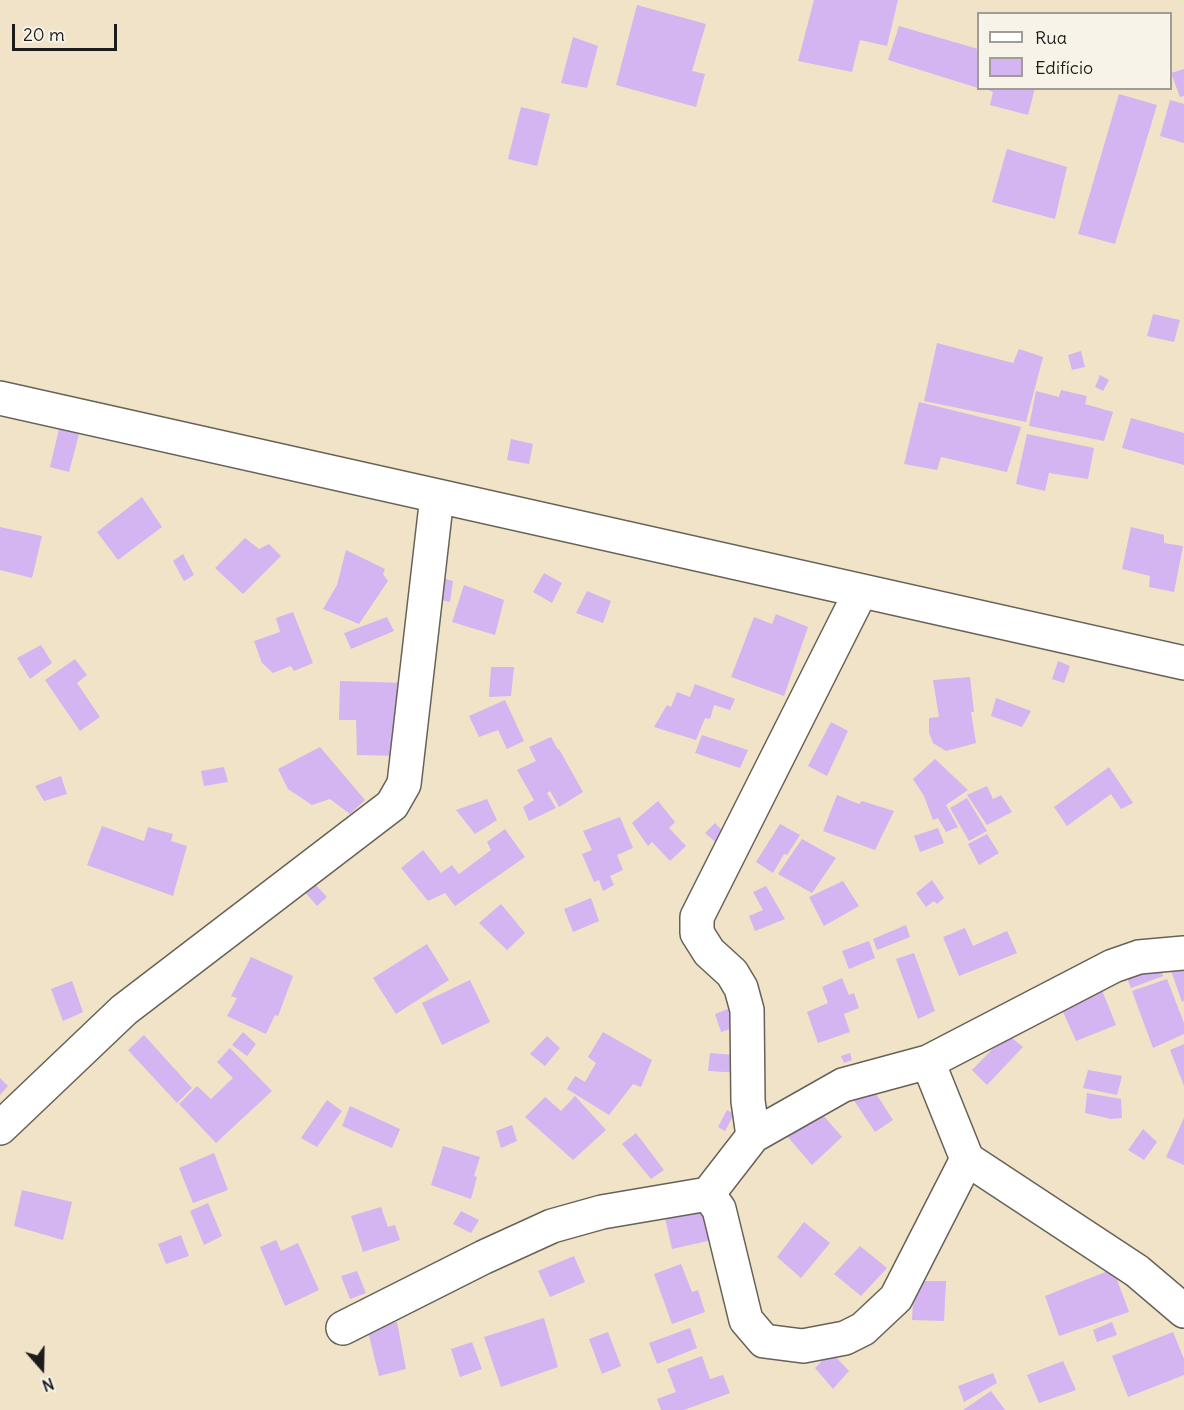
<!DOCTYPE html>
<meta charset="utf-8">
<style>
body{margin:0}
#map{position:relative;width:1184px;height:1410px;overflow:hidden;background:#f1e3c7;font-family:Delius,sans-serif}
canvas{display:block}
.legend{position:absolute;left:977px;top:12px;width:195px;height:78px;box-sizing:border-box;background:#f7f3e8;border:2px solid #9f9d96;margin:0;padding:8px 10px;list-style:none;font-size:18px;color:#1c1c1c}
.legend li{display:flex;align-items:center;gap:12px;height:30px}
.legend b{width:30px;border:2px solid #9f9d96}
.north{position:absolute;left:12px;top:1338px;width:60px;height:60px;-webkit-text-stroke:4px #f7f3e8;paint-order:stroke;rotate:160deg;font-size:16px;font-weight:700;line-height:24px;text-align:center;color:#1c1c1c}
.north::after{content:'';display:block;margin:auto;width:21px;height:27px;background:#1c1c1c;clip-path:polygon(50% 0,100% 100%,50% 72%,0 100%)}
.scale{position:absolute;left:12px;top:24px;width:105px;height:27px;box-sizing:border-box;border:3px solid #1c1c1c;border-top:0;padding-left:8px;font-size:18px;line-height:21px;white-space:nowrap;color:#1c1c1c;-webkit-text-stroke:4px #f7f3e8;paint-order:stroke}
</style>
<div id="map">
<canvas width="1184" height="1410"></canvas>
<ul class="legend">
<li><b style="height:8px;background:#fff"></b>Rua</li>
<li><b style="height:16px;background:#d4b4f1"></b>Edifício</li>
</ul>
<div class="north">N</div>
<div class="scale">20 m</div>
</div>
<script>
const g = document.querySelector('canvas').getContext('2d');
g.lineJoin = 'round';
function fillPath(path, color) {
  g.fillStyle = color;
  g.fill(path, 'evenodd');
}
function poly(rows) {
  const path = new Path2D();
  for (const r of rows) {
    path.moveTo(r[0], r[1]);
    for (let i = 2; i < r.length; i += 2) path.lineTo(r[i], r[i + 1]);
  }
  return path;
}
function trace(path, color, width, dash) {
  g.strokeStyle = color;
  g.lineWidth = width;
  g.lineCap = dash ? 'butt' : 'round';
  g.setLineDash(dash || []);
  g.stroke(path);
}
const building = poly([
 [814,0,898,0,887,46,860,40,852,72,798,61],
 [637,5,706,24,692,71,705,74,696,107,616,85],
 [899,26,978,49,978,88,888,60],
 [573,37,598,46,587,88,561,83],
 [1184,69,1184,96,1180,97,1171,73],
 [983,88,1035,88,1028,115,990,105,993,92],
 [1119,94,1157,105,1115,244,1078,234],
 [1170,100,1184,104,1184,143,1160,136],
 [521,107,550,114,537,166,508,159],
 [1007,149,1067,167,1055,219,992,202],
 [1153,314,1180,320,1174,342,1147,336],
 [937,343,1013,363,1019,349,1043,357,1026,422,924,401],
 [1081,351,1085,367,1072,370,1068,355],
 [1100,375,1109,380,1103,391,1095,387],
 [1061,390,1087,396,1085,404,1113,412,1104,441,1029,426,1036,391,1059,397],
 [919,402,1021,427,1007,472,941,457,937,470,904,464],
 [1131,418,1184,433,1184,465,1122,448],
 [59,429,79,434,69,472,50,467],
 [1027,434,1094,448,1088,479,1049,473,1045,491,1016,484],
 [511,439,533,444,529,464,507,460],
 [142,497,162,527,118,560,97,532],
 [0,527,42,536,32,578,0,570],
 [1131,527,1164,535,1164,543,1183,546,1174,592,1149,587,1150,576,1122,569],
 [245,538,259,549,269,544,281,556,243,594,215,568],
 [346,550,385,569,383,574,388,581,359,624,323,609,337,585],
 [183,554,194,575,184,581,173,561],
 [544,573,562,583,552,603,533,592],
 [435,576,453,581,450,602,431,598],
 [464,585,504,600,495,635,452,622],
 [587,591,611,601,603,623,576,613],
 [293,612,313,663,294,671,291,666,273,673,262,663,254,641,280,632,276,618],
 [776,614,808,627,784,696,731,677,754,617,772,624],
 [387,617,394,631,351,649,344,633],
 [41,645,52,663,30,679,17,658],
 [75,659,87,675,77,683,100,717,80,731,45,680],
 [1058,661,1070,666,1064,683,1052,679],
 [491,667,514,667,511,696,489,697],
 [970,677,974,712,971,712,976,743,946,751,933,743,929,733,929,718,939,717,933,680],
 [340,681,406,683,400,756,357,755,356,720,339,720],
 [695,684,735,699,730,710,714,705,710,719,705,718,696,740,654,727,667,705,671,707,677,692,690,697],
 [996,698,1031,711,1022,727,991,716],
 [505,700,524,741,507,749,498,730,479,737,469,716],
 [831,722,848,731,827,776,808,766],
 [702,735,748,750,740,768,695,753],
 [551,737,558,750,559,749,583,792,559,807,550,791,547,793,556,808,529,821,523,807,534,800,517,770,536,761,529,747],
 [320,747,365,800,350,814,330,799,312,805,288,789,278,769],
 [935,759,968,790,946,805,958,827,946,832,938,818,933,820,924,796,913,779],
 [224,767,228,782,204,786,201,771],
 [1109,767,1133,803,1121,809,1111,794,1067,826,1054,807],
 [61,776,67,794,44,801,35,786],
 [987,786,993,799,1001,795,1012,812,987,825,967,795],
 [837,795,859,804,862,801,894,811,875,850,823,831],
 [967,798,987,831,969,841,950,808],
 [487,799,497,820,475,834,456,810],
 [658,801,675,822,669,828,686,846,670,861,652,842,648,846,632,823],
 [620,817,633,848,617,855,623,870,610,876,614,885,603,891,599,880,594,882,582,854,592,850,583,831],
 [715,823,729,837,720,846,705,833],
 [780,824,800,835,787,855,784,854,773,873,756,862],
 [102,826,144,841,148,827,173,834,171,841,187,846,173,896,87,865],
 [938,828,944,843,920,852,914,836],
 [505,829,525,857,455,906,445,893,428,901,401,868,423,850,441,873,452,865,459,874,491,850,487,842],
 [987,834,999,853,979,865,968,844],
 [802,839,836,858,812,893,778,874],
 [932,880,944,898,937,904,934,901,926,907,916,893],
 [843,881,859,906,824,926,809,897],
 [314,883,327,897,317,906,305,892],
 [766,886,785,919,755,931,749,916,763,910,753,892],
 [591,898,599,921,573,932,564,909],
 [501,904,525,933,507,950,479,923],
 [906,925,910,937,877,950,873,939],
 [965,928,973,946,1007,931,1017,953,959,976,943,937],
 [869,941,875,958,849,969,842,951],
 [427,944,449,980,396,1014,373,978],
 [914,953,935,1011,918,1019,896,959],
 [251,957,293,976,278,1016,275,1015,266,1034,227,1016,237,998,231,996],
 [1157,957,1163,976,1131,988,1123,968],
 [1184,962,1184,1001,1182,1002,1169,965],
 [842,978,849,995,854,993,859,1008,844,1014,850,1032,818,1043,807,1012,828,1003,822,987],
 [1167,979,1184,1023,1184,1034,1153,1048,1132,991],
 [470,980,490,1022,442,1045,422,1003],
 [72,981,83,1012,63,1021,51,989],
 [1102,990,1116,1025,1076,1041,1060,1005],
 [736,1006,742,1025,721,1032,715,1014],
 [243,1032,256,1044,247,1056,232,1045],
 [603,1032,652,1060,641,1087,633,1084,609,1115,567,1089,575,1076,585,1082,596,1063,588,1057],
 [1007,1034,1023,1047,987,1085,972,1070],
 [144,1035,192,1088,177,1103,128,1050],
 [547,1036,560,1048,545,1066,530,1054],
 [1184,1044,1184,1086,1170,1050],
 [230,1048,272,1091,216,1143,179,1104,197,1086,211,1099,233,1078,217,1062],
 [710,1053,745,1056,742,1073,708,1071],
 [850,1053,852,1060,844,1063,841,1056],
 [1088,1070,1122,1076,1117,1095,1083,1088],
 [0,1078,8,1086,0,1095],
 [871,1086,893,1120,875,1132,853,1099],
 [1087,1093,1121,1099,1122,1118,1111,1119,1085,1113],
 [575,1096,606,1130,573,1160,525,1117,545,1097,561,1111],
 [327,1100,342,1111,317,1147,301,1138],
 [350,1106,400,1129,392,1148,342,1126],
 [817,1108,842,1137,812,1165,786,1135],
 [727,1110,734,1114,725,1131,718,1127],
 [1184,1118,1184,1165,1166,1157],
 [512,1125,517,1141,501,1148,496,1131],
 [1143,1129,1157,1142,1144,1160,1128,1150],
 [636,1133,664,1170,651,1179,622,1144],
 [443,1146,480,1157,474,1176,477,1177,471,1199,431,1185],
 [214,1153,228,1190,193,1203,179,1168],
 [22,1190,72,1202,63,1240,14,1226],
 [702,1201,712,1240,672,1249,663,1209],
 [208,1203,222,1236,204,1245,190,1211],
 [381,1207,388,1227,395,1225,400,1240,363,1252,351,1216],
 [461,1211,479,1220,471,1233,453,1224],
 [804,1222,830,1243,801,1278,777,1257],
 [181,1235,189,1256,166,1264,158,1244],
 [276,1240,281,1251,298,1243,319,1290,285,1306,260,1247],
 [860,1246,887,1268,861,1296,834,1274],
 [574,1256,585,1282,550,1297,538,1271],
 [681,1264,692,1292,698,1290,705,1312,672,1324,654,1274],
 [1113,1269,1129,1312,1059,1336,1045,1296],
 [357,1271,366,1293,350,1299,341,1276],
 [914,1281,946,1281,944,1321,912,1320],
 [544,1318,558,1367,501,1387,484,1337],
 [397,1322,406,1369,379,1376,367,1328],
 [1112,1322,1117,1335,1097,1342,1093,1330],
 [690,1328,697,1348,657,1364,649,1343],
 [608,1332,621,1366,602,1374,589,1339],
 [1173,1332,1184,1359,1184,1375,1128,1397,1112,1356],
 [472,1342,482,1369,460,1377,451,1349],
 [831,1352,849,1371,833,1389,815,1368],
 [702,1356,710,1379,723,1375,730,1393,684,1410,661,1410,657,1399,676,1392,667,1369],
 [1063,1361,1076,1390,1039,1403,1027,1375],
 [993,1373,997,1383,964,1402,958,1386],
 [991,1391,1005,1410,963,1410]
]);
const minor = poly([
 [0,398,1184,663],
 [928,1062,967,1159,1137,1271,1184,1311],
 [0,1128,124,1010,392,805,404,784,437,496],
 [753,1136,748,1101,747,1010,741,988,732,973,709,952,697,933,697,917,861,591],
 [708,1194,719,1209,746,1320,764,1341,803,1346,845,1338,863,1329,896,1298,967,1159],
 [343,1328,484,1257,552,1226,602,1212,708,1194,753,1136,843,1085,928,1062,1113,966,1139,957,1184,953]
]);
fillPath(building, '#d4b4f1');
trace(minor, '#676258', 36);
trace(minor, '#fff', 33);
</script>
